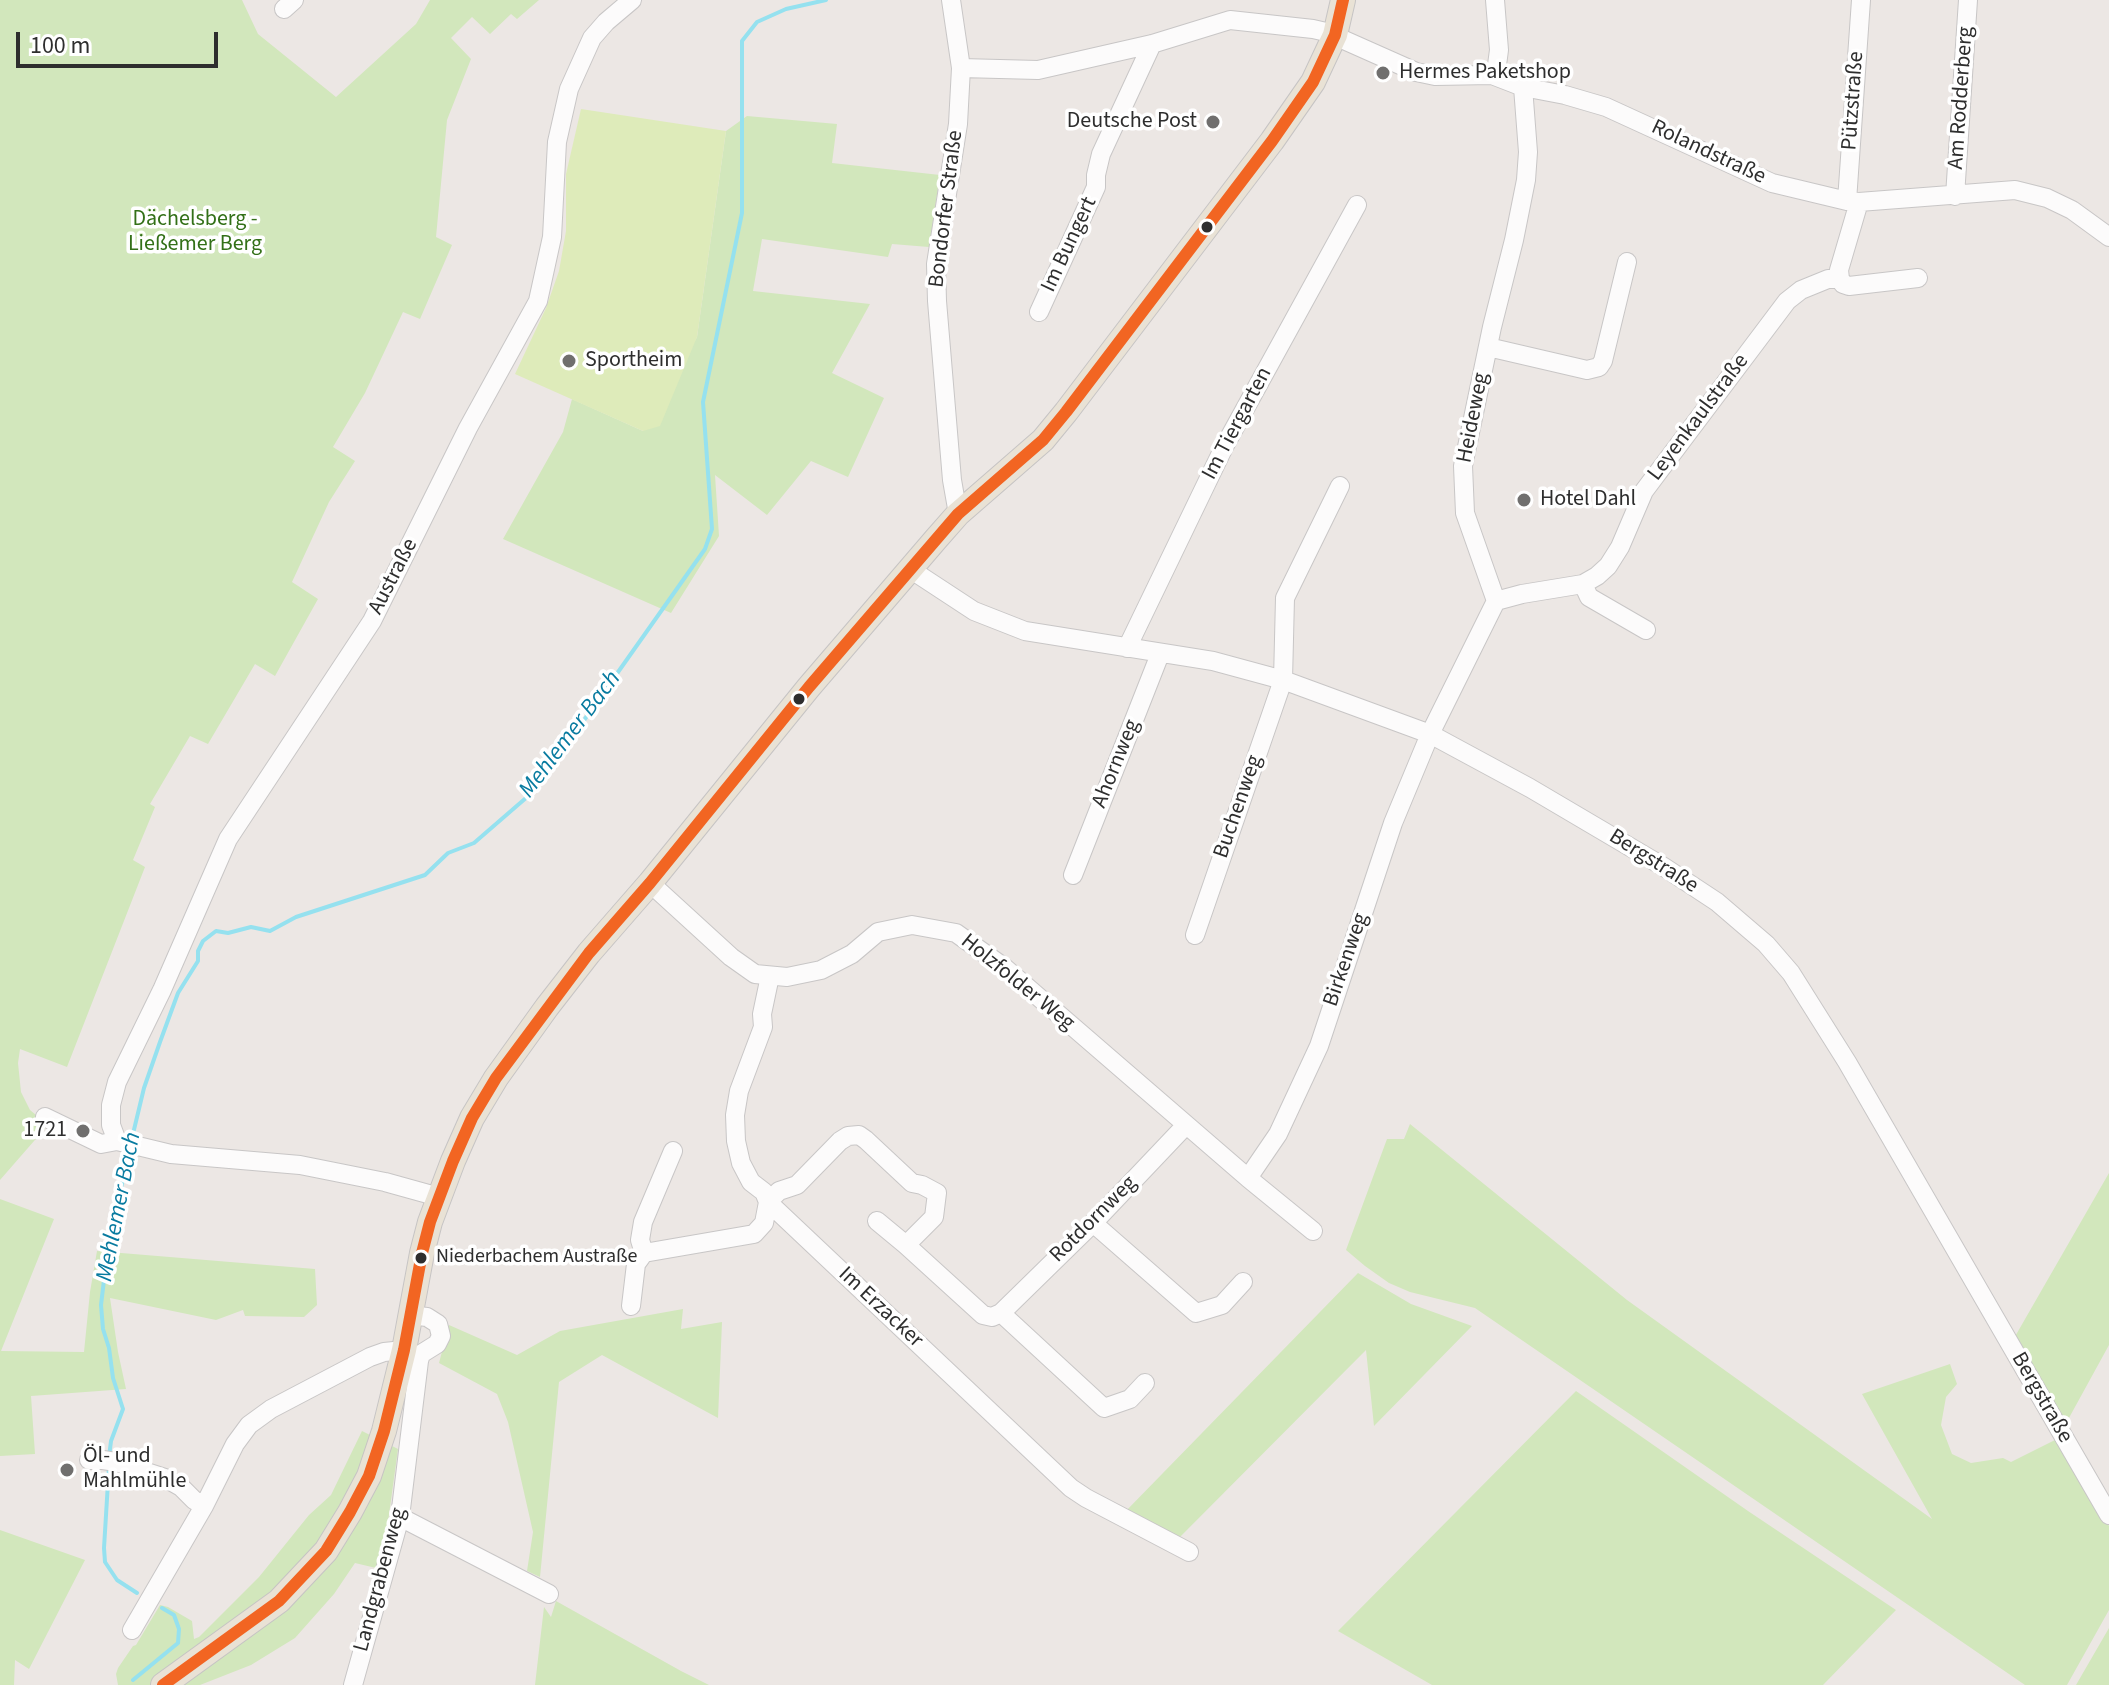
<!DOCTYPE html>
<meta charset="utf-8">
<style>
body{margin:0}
#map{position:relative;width:2109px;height:1685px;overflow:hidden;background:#ece7e4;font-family:"Source Sans 3",sans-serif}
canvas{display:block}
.scale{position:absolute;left:16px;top:32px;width:202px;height:36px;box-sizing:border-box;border:4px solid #2e2e2e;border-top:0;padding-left:10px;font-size:24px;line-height:28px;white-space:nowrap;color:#2e2e2e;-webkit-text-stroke:6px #fff;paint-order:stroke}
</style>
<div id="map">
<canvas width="2109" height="1685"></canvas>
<div class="scale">100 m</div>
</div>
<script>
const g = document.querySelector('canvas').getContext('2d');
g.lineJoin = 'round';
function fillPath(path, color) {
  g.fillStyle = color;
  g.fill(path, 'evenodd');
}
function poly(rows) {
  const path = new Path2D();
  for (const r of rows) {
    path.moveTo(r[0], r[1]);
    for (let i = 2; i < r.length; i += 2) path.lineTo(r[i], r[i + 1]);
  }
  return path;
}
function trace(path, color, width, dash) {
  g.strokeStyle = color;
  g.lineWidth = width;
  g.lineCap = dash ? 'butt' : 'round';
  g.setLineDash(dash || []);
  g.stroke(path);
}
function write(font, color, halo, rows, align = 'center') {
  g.font = font + ' "Source Sans 3",sans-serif';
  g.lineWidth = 7;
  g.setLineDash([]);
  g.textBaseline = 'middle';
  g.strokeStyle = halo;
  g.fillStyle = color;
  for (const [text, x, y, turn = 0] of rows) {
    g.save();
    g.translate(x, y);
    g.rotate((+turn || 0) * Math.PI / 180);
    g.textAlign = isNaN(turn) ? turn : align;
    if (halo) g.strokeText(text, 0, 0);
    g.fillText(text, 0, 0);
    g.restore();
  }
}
const green = poly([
 [0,0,242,0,258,34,336,97,416,24,430,0,539,0,517,19,511,14,490,34,472,17,451,38,471,59,447,120,436,237,452,245,420,319,403,312,365,393,333,447,355,461,329,502,292,582,318,599,275,676,255,664,208,744,190,736,150,804,155,807,133,860,145,867,67,1067,20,1049,18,1063,21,1092,30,1110,48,1125,0,1180],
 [747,116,837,124,832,163,940,175,929,247,892,244,888,257,762,239,753,291,870,304,832,373,884,398,848,477,811,461,767,515,715,475,719,536,671,613,503,539,563,432,572,399,643,431,697,337,726,131],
 [1410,1124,1627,1300,1932,1519,1862,1394,1950,1364,1957,1384,1946,1397,1941,1425,1952,1454,1971,1463,2003,1458,2011,1462,2057,1439,2109,1526,2109,1610,2067,1685,2025,1685,1475,1308,1410,1292,1389,1283,1365,1266,1346,1250,1387,1139,1404,1139],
 [2109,1173,2109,1345,2064,1427,2013,1340],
 [0,1199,54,1219,1,1351,84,1352,90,1292,97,1251,315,1269,317,1305,304,1317,245,1316,243,1310,216,1320,110,1298,118,1352,126,1389,31,1396,35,1454,0,1456],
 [1358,1273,1411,1304,1472,1326,1374,1426,1366,1350,1176,1541,1123,1514],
 [683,1309,681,1329,722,1322,718,1418,602,1355,559,1382,540,1577,527,1571,533,1532,508,1422,497,1394,439,1363,449,1325,517,1355,560,1331],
 [1576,1391,1748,1511,1896,1610,1823,1685,1432,1685,1338,1631],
 [362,1431,398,1449,388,1522,376,1568,355,1563,334,1594,295,1638,251,1665,200,1685,118,1685,116,1674,118,1668,133,1646,136,1645,160,1605,168,1607,192,1621,194,1639,199,1637,259,1577,309,1515,331,1495],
 [0,1530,85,1560,29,1669,15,1660,14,1685,0,1685],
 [556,1601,681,1671,709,1685,535,1685,544,1607,551,1617],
 [2109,1628,2109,1685,2076,1685]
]);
const pitch = poly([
 [581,109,726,131,697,337,660,426,643,431,515,374,546,308,559,271,566,231,566,174]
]);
const stream = poly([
 [132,1138,144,1088,160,1042,178,993,198,961,198,951,203,941,216,931,228,933,251,927,270,931,296,917,425,875,448,853,474,843,534,791,705,549,712,529,703,402,742,213,742,41,757,22,786,9,826,0],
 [109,1457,111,1441,123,1409,113,1378,109,1348,103,1329,101,1305,107,1255,129,1150],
 [109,1466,104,1548,105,1562,117,1580,137,1593],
 [133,1680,178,1643,179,1629,174,1615,162,1608]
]);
const minor = poly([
 [951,0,961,68,958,124,936,264,937,301,952,480,958,514],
 [284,9,294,0],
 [961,68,1038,70,1152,44,1230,20,1313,29,1326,32,1416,72,1435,76,1492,75,1497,65,1499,50,1495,0],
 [1492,75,1523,87,1565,95,1606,107,1772,183,1847,201,1859,202,2015,190,2047,198,2072,210,2109,237],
 [1955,196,1968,0],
 [1847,201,1861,0],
 [1840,279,1839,270,1859,202],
 [1039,312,1096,187,1096,175,1101,154,1152,44],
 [1488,347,1587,370,1599,367,1603,361,1627,262],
 [910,569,974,611,1025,631,1213,661,1283,680,1430,734,1530,788,1664,867,1717,902,1766,944,1791,973,1847,1062,2109,1515],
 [1583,584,1589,597,1646,630],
 [1496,601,1522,594,1583,584,1597,576,1608,566,1620,547,1644,491,1787,301,1801,290,1828,279,1840,279,1843,284,1849,286,1918,278],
 [1127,648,1224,447,1357,205],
 [1073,875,1160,654],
 [650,883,731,957,755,974,787,977,821,970,852,954,878,932,912,925,956,933,1005,968,1248,1178,1313,1231],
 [1195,935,1283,680,1285,598,1340,486],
 [770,976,762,1014,763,1027,739,1091,735,1115,736,1141,741,1163,751,1182,764,1192,768,1202,1071,1488,1086,1498,1189,1552],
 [45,1117,101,1144,117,1141,171,1154,300,1165,385,1182,439,1197],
 [117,1141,111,1125,111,1105,117,1082,162,990,228,839,372,621,468,428,538,301,552,237,557,142,569,89,592,38,606,22,632,0],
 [673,1151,643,1222,640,1240,644,1253,754,1234,764,1223,768,1202,779,1191,797,1185,840,1141,848,1136,859,1135,866,1140,912,1183,922,1185,937,1193,934,1217,906,1245,983,1315,992,1317,1001,1313],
 [1248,1178,1278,1134,1319,1046,1393,823,1430,734,1496,601,1465,513,1463,466,1492,327,1514,240,1526,180,1528,152,1523,87],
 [877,1221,906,1245],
 [1093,1223,1196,1313,1222,1305,1243,1282],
 [631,1306,636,1264,644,1253],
 [1145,1383,1130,1399,1104,1408,1001,1313,1093,1223,1186,1125],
 [89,1460,103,1460,116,1462,165,1478,181,1487,194,1500,204,1506],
 [400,1517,549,1594],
 [132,1630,204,1506,235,1444,249,1425,271,1409,370,1357,384,1352,404,1350],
 [353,1685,400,1517,419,1361,421,1354,437,1344,441,1336,438,1324,427,1317,410,1315]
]);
const major = poly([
 [163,1685,279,1601,326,1551,350,1512,369,1476,384,1431,404,1350,422,1253,430,1222,453,1161,472,1118,496,1078,547,1007,589,953,650,883,809,687,936,539,958,514,1043,440,1066,412,1272,141,1313,82,1335,35,1343,0]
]);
const bus1 = poly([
 [163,1685,279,1601,326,1551,350,1512,369,1476,384,1431,404,1350,422,1253,430,1222,453,1161,472,1118,496,1078,589,953,650,883,809,687,958,514,1043,440,1066,412,1272,141,1313,82,1335,35,1343,0]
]);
const markers = [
 [1383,73,8,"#706f6e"],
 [1213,122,8,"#706f6e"],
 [1207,227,7,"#2e2e2e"],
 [569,361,8,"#706f6e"],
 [1524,500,8,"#706f6e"],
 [799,699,7,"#2e2e2e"],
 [83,1131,8,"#706f6e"],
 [421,1258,7,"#2e2e2e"],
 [67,1470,8,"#706f6e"]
];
const busNames = [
 ["Niederbachem Austraße",436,1258]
];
const poiNames = [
 ["Hermes Paketshop",1399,73],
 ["Deutsche Post",1197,122,"right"],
 ["Sportheim",585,361],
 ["Hotel Dahl",1540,500],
 ["1721",67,1131,"right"],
 ["Öl- und",83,1457],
 ["Mahlmühle",83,1482]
];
const streetNames = [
 ["Am Rodderberg",1962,98,-86],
 ["Pützstraße",1854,101,-86],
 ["Rolandstraße",1708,153,25],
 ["Bondorfer Straße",947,209,-83],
 ["Im Bungert",1070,245,-65],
 ["Heideweg",1474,418,-79],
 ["Leyenkaulstraße",1699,418,-53],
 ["Im Tiergarten",1238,424,-62],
 ["Austraße",394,577,-63],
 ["Ahornweg",1117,764,-68],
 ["Buchenweg",1239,807,-71],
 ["Bergstraße",1653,862,32],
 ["Birkenweg",1347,960,-71],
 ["Holzfolder Weg",1017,983,39],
 ["Rotdornweg",1094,1220,-45],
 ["Im Erzacker",880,1308,43],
 ["Bergstraße",2041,1398,60],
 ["Landgrabenweg",381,1580,-75]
];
const parkNames = [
 ["Dächelsberg -",195,220],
 ["Ließemer Berg",195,245]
];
const waterNames = [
 ["Mehlemer Bach",571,735,-53],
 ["Mehlemer Bach",120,1207,-79]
];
fillPath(green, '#d2e7bc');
fillPath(pitch, '#deebba');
trace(stream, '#95e1ef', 4);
trace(minor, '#c8c6c6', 20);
trace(major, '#c6c4c4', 26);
trace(minor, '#fcfbfb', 18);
trace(major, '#e9e2d5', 24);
trace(bus1, '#f26522', 12);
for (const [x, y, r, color] of markers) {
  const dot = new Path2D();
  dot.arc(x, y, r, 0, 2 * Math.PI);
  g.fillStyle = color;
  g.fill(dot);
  trace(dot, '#fff', 3);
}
write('20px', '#2e2e2e', '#fff', busNames, 'left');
write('22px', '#2e2e2e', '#fff', poiNames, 'left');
write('22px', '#2e2e2e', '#fff', streetNames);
write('22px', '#337018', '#fff', parkNames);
write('italic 24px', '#087ba0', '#fff', waterNames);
</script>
